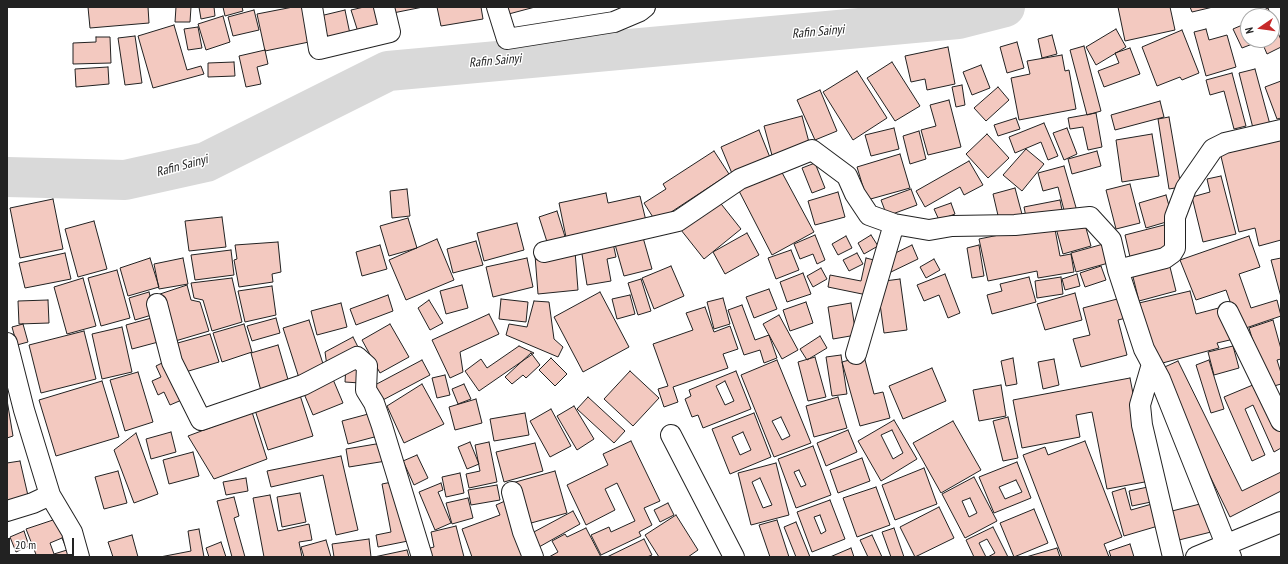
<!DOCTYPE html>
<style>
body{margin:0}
#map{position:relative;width:1288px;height:564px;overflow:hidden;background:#fff;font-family:"PT Sans Narrow",sans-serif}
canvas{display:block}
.frame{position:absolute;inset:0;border:8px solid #222;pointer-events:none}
.north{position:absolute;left:1240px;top:8px;width:40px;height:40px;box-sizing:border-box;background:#fff;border:1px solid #a7a7a7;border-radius:50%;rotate:257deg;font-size:11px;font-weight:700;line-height:16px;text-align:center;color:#222}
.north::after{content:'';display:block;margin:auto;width:14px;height:18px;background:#c62828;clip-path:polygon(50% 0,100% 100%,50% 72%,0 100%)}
.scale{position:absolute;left:8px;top:538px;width:66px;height:18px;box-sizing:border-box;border:2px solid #222;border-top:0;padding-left:5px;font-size:12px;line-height:14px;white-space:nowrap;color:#222;-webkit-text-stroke:3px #fff;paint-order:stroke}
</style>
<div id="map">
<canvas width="1288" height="564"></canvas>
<div class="frame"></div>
<div class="north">N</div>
<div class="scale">20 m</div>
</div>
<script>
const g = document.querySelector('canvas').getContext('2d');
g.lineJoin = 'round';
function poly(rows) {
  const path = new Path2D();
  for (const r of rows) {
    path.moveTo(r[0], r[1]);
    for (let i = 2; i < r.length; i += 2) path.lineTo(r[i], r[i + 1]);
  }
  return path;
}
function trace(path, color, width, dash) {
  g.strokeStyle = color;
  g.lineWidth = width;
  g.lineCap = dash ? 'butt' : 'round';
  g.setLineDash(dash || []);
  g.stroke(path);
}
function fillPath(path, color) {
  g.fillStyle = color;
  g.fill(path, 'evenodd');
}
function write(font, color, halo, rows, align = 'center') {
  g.font = font + ' "PT Sans Narrow",sans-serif';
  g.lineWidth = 3;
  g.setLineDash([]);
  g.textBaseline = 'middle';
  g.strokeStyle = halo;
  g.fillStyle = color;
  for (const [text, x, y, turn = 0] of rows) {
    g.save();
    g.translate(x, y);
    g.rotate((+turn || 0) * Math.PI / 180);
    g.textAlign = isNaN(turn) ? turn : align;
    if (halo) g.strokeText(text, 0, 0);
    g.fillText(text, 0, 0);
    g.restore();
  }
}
const river = poly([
 [7,177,125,180,206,162,388,71,958,19,1005,7]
]);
const building = poly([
 [88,7,148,7,149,23,90,28,88,7],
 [176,7,191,7,190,22,175,22,176,7],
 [199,7,214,7,215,16,201,19,199,7],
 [223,7,242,7,243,11,225,16,223,7],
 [293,7,302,7,309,42,265,51,257,14,293,7],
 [364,7,381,7,387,27,359,35,351,10,364,7],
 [387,7,423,7,388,14,387,7],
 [437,7,481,7,483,19,441,26,437,7],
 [504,7,535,7,505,15,504,7],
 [1118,7,1170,7,1175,30,1125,41,1118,7],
 [1190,7,1213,7,1192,12,1190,7],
 [1268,8,1271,16,1251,16,1268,8],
 [254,10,259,30,233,36,228,17,254,10],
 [345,10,350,34,325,39,320,16,345,10],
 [223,16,230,42,206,50,198,24,223,16],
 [1272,18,1281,40,1281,47,1267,54,1261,40,1272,40,1272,18],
 [1247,23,1248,40,1254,40,1255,43,1242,48,1233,29,1247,23],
 [174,25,187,70,201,66,204,74,153,88,138,36,174,25],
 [198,27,202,48,188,50,184,29,198,27],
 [1116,29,1126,47,1096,65,1086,47,1116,29],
 [1206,29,1209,40,1227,35,1236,67,1206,76,1194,32,1206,29],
 [1182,30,1199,73,1182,80,1180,77,1157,86,1142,47,1182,30],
 [1052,35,1057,54,1042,58,1038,39,1052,35],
 [135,36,142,83,125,85,118,38,135,36],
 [96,37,110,37,111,63,73,64,73,43,96,42,96,37],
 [1017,42,1024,68,1007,73,1000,47,1017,42],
 [1084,46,1101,111,1087,115,1070,50,1084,46],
 [948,47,955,84,927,90,925,79,911,82,905,56,948,47],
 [1130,48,1140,74,1104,87,1098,71,1119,63,1115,53,1130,48],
 [265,50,268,64,257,67,261,84,246,87,239,56,265,50],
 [1062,55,1065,71,1069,70,1076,109,1019,120,1011,78,1030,74,1027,61,1062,55],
 [234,62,235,76,208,77,208,63,234,62],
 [892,62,920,106,895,121,867,78,892,62],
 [981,65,990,88,972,95,963,72,981,65],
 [108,67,109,84,76,87,75,69,108,67],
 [1255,69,1272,132,1255,136,1239,73,1255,69],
 [857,71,887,118,853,140,823,92,857,71],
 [1232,73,1246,126,1234,129,1224,91,1210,95,1206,80,1232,73],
 [1281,81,1281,118,1277,119,1265,87,1281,81],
 [962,85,965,105,956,107,952,87,962,85],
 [998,87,1009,100,986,121,974,108,998,87],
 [820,90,837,131,815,140,797,100,820,90],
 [949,100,961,147,928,155,921,130,936,126,930,105,949,100],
 [1160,101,1164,117,1115,130,1111,115,1160,101],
 [1096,113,1102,147,1088,150,1083,127,1070,129,1068,118,1096,113],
 [802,116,810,146,773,159,764,126,802,116],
 [1169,117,1181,187,1169,189,1158,119,1169,117],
 [1016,118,1020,129,998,136,994,125,1016,118],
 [1044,123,1058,156,1048,160,1041,142,1015,153,1009,137,1044,123],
 [894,128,899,149,871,156,865,135,894,128],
 [1067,128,1077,154,1064,160,1053,133,1067,128],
 [759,130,771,160,733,176,721,147,759,130],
 [919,131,926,159,910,164,903,136,919,131],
 [1281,133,1281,240,1259,246,1255,228,1239,232,1219,148,1281,133],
 [987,134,1009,158,988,178,966,154,987,134],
 [1152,134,1159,176,1122,182,1116,140,1152,134],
 [1026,149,1044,164,1022,191,1003,175,1026,149],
 [714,151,729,174,656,222,644,203,666,189,663,184,714,151],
 [1097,151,1101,166,1072,174,1068,159,1097,151],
 [900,154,910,188,867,200,857,167,900,154],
 [969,161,983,185,964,195,960,187,925,207,916,191,969,161],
 [815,163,825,188,812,193,802,168,815,163],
 [1064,166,1077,211,1065,214,1058,187,1043,191,1038,173,1064,166],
 [779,167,814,232,772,255,738,189,779,167],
 [1221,176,1236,234,1203,242,1192,197,1210,192,1207,179,1221,176],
 [1130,184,1140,223,1116,229,1106,190,1130,184],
 [1015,188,1023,218,1000,224,993,194,1015,188],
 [407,189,410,216,392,218,390,191,407,189],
 [911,189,917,205,887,216,881,200,911,189],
 [838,192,845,217,815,225,808,201,838,192],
 [606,193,608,203,640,196,647,225,567,242,559,203,606,193],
 [1166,195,1173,220,1146,228,1139,203,1166,195],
 [53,199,63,249,20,258,10,208,53,199],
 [718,200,741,229,704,259,681,230,718,200],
 [1060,200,1063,215,1027,222,1024,207,1060,200],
 [951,203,955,214,939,220,934,209,951,203],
 [557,211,567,243,549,248,539,217,557,211],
 [222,217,226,247,189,251,185,221,222,217],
 [408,218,417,248,389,256,380,226,408,218],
 [94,221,107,269,78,277,65,229,94,221],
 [1084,221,1091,246,1063,254,1056,228,1084,221],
 [517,223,524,250,484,261,477,233,517,223],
 [1054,224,1060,256,1071,254,1074,272,1038,278,1037,271,988,281,979,239,1054,224],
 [1168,224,1174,246,1130,257,1125,235,1168,224],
 [747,233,759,255,725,274,713,252,747,233],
 [642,234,652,269,624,276,614,241,642,234],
 [815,235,825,260,817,264,813,254,800,259,794,244,815,235],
 [871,235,878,246,864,254,858,243,871,235],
 [846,236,852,248,838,255,832,244,846,236],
 [1249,236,1260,267,1239,274,1251,308,1277,300,1281,316,1240,330,1226,290,1196,300,1180,260,1249,236],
 [437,239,454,280,406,300,389,260,437,239],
 [476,241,483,265,453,273,447,249,476,241],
 [278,242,281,272,272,274,273,282,239,287,234,260,237,259,235,245,278,242],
 [613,243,616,257,607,259,611,281,587,285,581,248,613,243],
 [1107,243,1112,262,1076,272,1071,253,1107,243],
 [380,245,387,269,362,276,356,252,380,245],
 [912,245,918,259,891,272,885,258,912,245],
 [979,245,984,276,972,278,967,248,979,245],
 [231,250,234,275,195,280,191,255,231,250],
 [791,250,799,270,776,279,768,258,791,250],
 [575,251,578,290,538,294,535,255,575,251],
 [65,253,71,279,25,288,19,263,65,253],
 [857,253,863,264,849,271,843,260,857,253],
 [150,258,159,287,128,296,120,268,150,258],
 [183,258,188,284,159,289,154,264,183,258],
 [527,258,533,287,493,297,486,267,527,258],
 [866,258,874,260,867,295,828,287,830,275,861,281,866,258],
 [1281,258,1281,297,1271,260,1281,258],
 [934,259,940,270,926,278,920,267,934,259],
 [1169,263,1176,291,1139,301,1132,273,1169,263],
 [671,266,684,296,654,309,642,278,671,266],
 [1101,266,1106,280,1085,287,1080,273,1101,266],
 [821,268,827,279,813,287,807,276,821,268],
 [117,270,130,318,101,326,88,278,117,270],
 [803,273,811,294,787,302,780,282,803,273],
 [945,274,960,313,948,318,939,295,924,301,917,285,945,274],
 [1077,274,1080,286,1065,290,1062,279,1077,274],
 [1029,277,1036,302,992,314,987,295,1002,291,1000,284,1029,277],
 [1061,277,1063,294,1037,298,1035,281,1061,277],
 [83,278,96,326,67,334,54,287,83,278],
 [232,278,242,322,212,331,203,300,194,298,191,283,232,278],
 [641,279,651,311,638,315,628,283,641,279],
 [900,279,907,330,884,333,877,282,900,279],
 [187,285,191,300,200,302,209,331,172,342,157,295,187,285],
 [462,285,468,308,446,314,440,291,462,285],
 [272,286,276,315,245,322,238,291,272,286],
 [769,289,777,309,754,318,746,297,769,289],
 [1190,291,1196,314,1226,306,1234,339,1217,343,1219,348,1155,365,1139,303,1190,291],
 [149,292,155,314,135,320,129,298,149,292],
 [600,292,629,347,583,372,554,317,600,292],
 [1075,293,1082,320,1045,330,1037,304,1075,293],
 [388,295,393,311,356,325,350,309,388,295],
 [630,295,635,314,617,319,612,299,630,295],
 [723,298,730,324,714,329,707,302,723,298],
 [1121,298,1126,318,1118,320,1127,355,1081,367,1073,339,1090,335,1083,308,1121,298],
 [501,299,528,302,526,322,499,319,501,299],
 [48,300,49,323,19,324,18,301,48,300],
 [429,300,443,323,430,330,418,308,429,300],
 [534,301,549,302,554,339,563,347,558,357,506,335,509,324,527,327,534,301],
 [806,302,813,323,790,331,783,310,806,302],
 [341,303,347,327,317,335,311,311,341,303],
 [851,303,856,335,833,339,828,307,851,303],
 [742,305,755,340,769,335,777,358,764,363,760,350,744,355,728,310,742,305],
 [705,307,714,332,730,326,738,349,723,354,728,368,673,387,678,402,664,407,658,389,668,386,653,344,693,330,686,313,705,307],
 [489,314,499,334,460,352,463,372,450,378,432,340,489,314],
 [779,315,798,350,782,359,763,324,779,315],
 [155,317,162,341,132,349,126,325,155,317],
 [276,318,280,333,252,341,247,326,276,318],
 [309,320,325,370,299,378,283,328,309,320],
 [1273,320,1281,349,1281,359,1277,360,1281,373,1281,384,1267,388,1249,328,1273,320],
 [23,324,28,342,17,345,12,327,23,324],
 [244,324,252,352,222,362,213,333,244,324],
 [390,324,409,357,380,373,362,340,390,324],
 [122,327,132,372,102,379,92,334,122,327],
 [84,331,96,379,41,393,29,345,84,331],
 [210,334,219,362,182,373,174,344,210,334],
 [820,336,827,348,807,360,800,349,820,336],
 [353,337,359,349,327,366,325,352,353,337],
 [278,345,289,383,261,391,251,353,278,345],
 [519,346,534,353,479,391,465,371,481,359,487,368,519,346],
 [1233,346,1239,368,1214,375,1208,352,1233,346],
 [531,353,540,365,526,378,523,375,512,384,505,377,531,353],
 [841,355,847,394,832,396,826,357,841,355],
 [864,356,874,394,883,392,890,418,860,426,842,362,864,356],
 [815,357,826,397,808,401,798,362,815,357],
 [551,358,567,374,555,386,539,370,551,358],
 [1013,358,1017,384,1006,386,1001,361,1013,358],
 [1054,359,1059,385,1043,389,1038,362,1054,359],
 [422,360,430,375,381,401,373,386,422,360],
 [777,360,811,443,774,457,741,375,777,360],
 [781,417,790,436,782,440,772,421,781,417],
 [1209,360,1224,409,1211,413,1196,365,1209,360],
 [166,361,184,399,170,405,164,392,158,395,152,381,161,377,156,366,166,361],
 [1178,361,1242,491,1281,472,1281,491,1230,517,1158,370,1178,361],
 [346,366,358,368,360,383,345,382,346,366],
 [932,368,946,401,903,419,889,386,932,368],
 [630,371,659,398,633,426,604,399,630,371],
 [736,371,751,409,703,428,698,415,692,417,685,399,691,396,689,390,736,371],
 [725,381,734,401,725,405,716,386,725,381],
 [138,372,153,422,125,431,110,380,138,372],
 [445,375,450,395,437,398,432,378,445,375],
 [332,377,343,403,313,415,302,389,332,377],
 [1130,378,1150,481,1107,489,1092,412,1076,415,1080,437,1022,448,1013,400,1130,378],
 [102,381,119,437,56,456,39,400,102,381],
 [1260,382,1281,430,1281,448,1274,452,1253,405,1245,409,1265,455,1252,461,1224,397,1260,382],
 [422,384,444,424,404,443,387,406,422,384],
 [464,384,471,399,458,404,452,389,464,384],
 [1001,385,1006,416,979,421,973,390,1001,385],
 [299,392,313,436,268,450,254,407,299,392],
 [588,397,625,431,614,443,577,409,588,397],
 [838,397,847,428,814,437,806,406,838,397],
 [476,399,482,423,455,430,449,407,476,399],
 [7,400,13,436,7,438,7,400],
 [574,406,594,439,577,450,557,416,574,406],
 [551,409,571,446,550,457,530,421,551,409],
 [252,412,267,459,214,479,188,436,252,412],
 [372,413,378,436,348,444,342,421,372,413],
 [525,413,529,435,494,441,490,419,525,413],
 [754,413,771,457,730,474,712,429,754,413],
 [743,432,751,450,740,455,732,437,743,432],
 [1008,417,1018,458,1003,461,993,421,1008,417],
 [894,420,917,459,881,481,858,441,894,420],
 [892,430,903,453,893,459,881,435,892,430],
 [953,421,981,470,941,493,913,443,953,421],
 [848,430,857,452,826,466,817,443,848,430],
 [171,432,176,452,151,459,146,439,171,432],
 [136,433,158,494,134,503,114,450,136,433],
 [631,441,660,501,644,508,652,525,639,532,641,536,601,555,591,535,609,527,611,532,635,521,617,483,605,489,615,510,586,525,567,485,608,465,603,454,631,441],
 [1085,441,1122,537,1104,544,1109,557,1062,557,1023,455,1045,447,1048,455,1085,441],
 [470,442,479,464,467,469,458,447,470,442],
 [489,442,497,482,469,488,466,474,480,471,475,445,489,442],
 [382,443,386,461,349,467,346,449,382,443],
 [535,443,543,471,504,482,496,452,535,443],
 [813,446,831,495,796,508,778,459,813,446],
 [799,470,806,485,801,487,794,472,799,470],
 [193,452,199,476,169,484,163,460,193,452],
 [417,455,428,478,414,485,403,461,417,455],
 [341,456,358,530,336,535,323,475,271,487,267,471,341,456],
 [862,458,870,481,838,493,830,470,862,458],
 [20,461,29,500,7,505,7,463,20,461],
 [1017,462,1031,498,994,513,979,477,1017,462],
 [1016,480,1022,492,1005,499,999,487,1016,480],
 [776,463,789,515,751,525,738,473,776,463],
 [760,478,772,505,763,508,752,482,760,478],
 [924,468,937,504,895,520,882,485,924,468],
 [118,471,127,503,104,509,95,477,118,471],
 [555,471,567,513,524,525,512,483,555,471],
 [460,473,464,493,446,497,442,477,460,473],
 [974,477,997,521,965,538,942,494,974,477],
 [970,498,977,513,969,517,962,501,970,498],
 [246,478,248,491,226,495,223,482,246,478],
 [397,481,408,541,378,547,376,535,391,532,382,484,397,481],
 [441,483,443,490,438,492,451,523,435,530,419,492,441,483],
 [497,485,500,500,471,505,468,490,497,485],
 [876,487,890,525,857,537,843,498,876,487],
 [1148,487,1151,502,1132,506,1129,491,1148,487],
 [1125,488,1131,510,1152,504,1158,526,1124,536,1112,492,1125,488],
 [300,493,306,522,282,527,277,497,300,493],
 [270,495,278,531,309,524,312,540,299,542,302,557,264,557,253,498,270,495],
 [234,497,239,516,234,518,245,557,232,557,217,501,234,497],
 [468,498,473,518,452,524,446,503,468,498],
 [830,500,845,539,812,552,797,512,830,500],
 [820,515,826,531,821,534,814,517,820,515],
 [505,501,528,557,472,557,462,529,500,515,496,505,505,501],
 [1208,502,1215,531,1175,541,1168,512,1208,502],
 [668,503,674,515,660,522,654,510,668,503],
 [939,507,954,538,915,557,900,527,939,507],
 [1034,509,1048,543,1014,557,1000,523,1034,509],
 [573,511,580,524,539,547,532,533,573,511],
 [676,515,698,550,688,557,659,557,645,535,676,515],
 [59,518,74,553,64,557,37,557,26,529,59,518],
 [62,538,67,550,54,554,50,543,62,538],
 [777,520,789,557,770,557,759,525,777,520],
 [796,522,810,557,796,557,784,527,796,522],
 [456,526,464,557,425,557,423,550,434,547,431,532,456,526],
 [993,527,1008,557,988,557,995,553,987,539,979,543,986,557,974,557,966,540,993,527],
 [586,528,601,557,549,557,558,552,552,541,565,534,567,537,586,528],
 [894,528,904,557,891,557,882,532,894,528],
 [199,529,204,557,160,557,191,551,188,531,199,529],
 [24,531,29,546,16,552,10,537,24,531],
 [132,535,138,557,113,557,108,542,132,535],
 [872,535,882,557,868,557,860,540,872,535],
 [369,539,371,557,334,557,332,544,369,539],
 [644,539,652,555,647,557,607,557,644,539],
 [326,540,331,557,304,557,301,547,326,540],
 [221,542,226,557,209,557,206,548,221,542],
 [1130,544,1134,557,1111,557,1109,551,1130,544],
 [851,548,854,557,830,557,851,548],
 [1057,548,1060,557,1026,557,1057,548],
 [407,550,409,557,374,557,407,550]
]);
const street = poly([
 [312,7,319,49,390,32,384,7],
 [497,7,507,39,614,22,640,11,645,7],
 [544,252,678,221,740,179,812,150,847,176,855,194,869,215,894,224,929,230,952,226,1015,225,1090,217,1111,240,1118,270,1144,349,1160,379,1231,557],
 [1118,270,1165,258,1172,253,1175,248,1175,217,1186,188,1213,149,1225,143,1281,130],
 [157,304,172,362,201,420,303,385,357,357,367,366,366,390,374,403,382,426,422,557],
 [1228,312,1281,421],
 [7,343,24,410,50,495,72,532,79,557],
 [856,354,894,224],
 [1152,364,1140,405,1142,425,1173,557],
 [671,435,734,557],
 [512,492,523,532,533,557],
 [7,511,33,503,50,495],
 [1196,557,1281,522]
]);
const waterNames = [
 ["Rafin Sainyi",818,32,-5],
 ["Rafin Sainyi",495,61,-5],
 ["Rafin Sainyi",182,166,-15]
];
trace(river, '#d9d9d9', 40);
fillPath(building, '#f3c9c0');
trace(building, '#222', 1);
trace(street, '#222', 22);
trace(street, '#fff', 20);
write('italic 13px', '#222', '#fff', waterNames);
</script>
